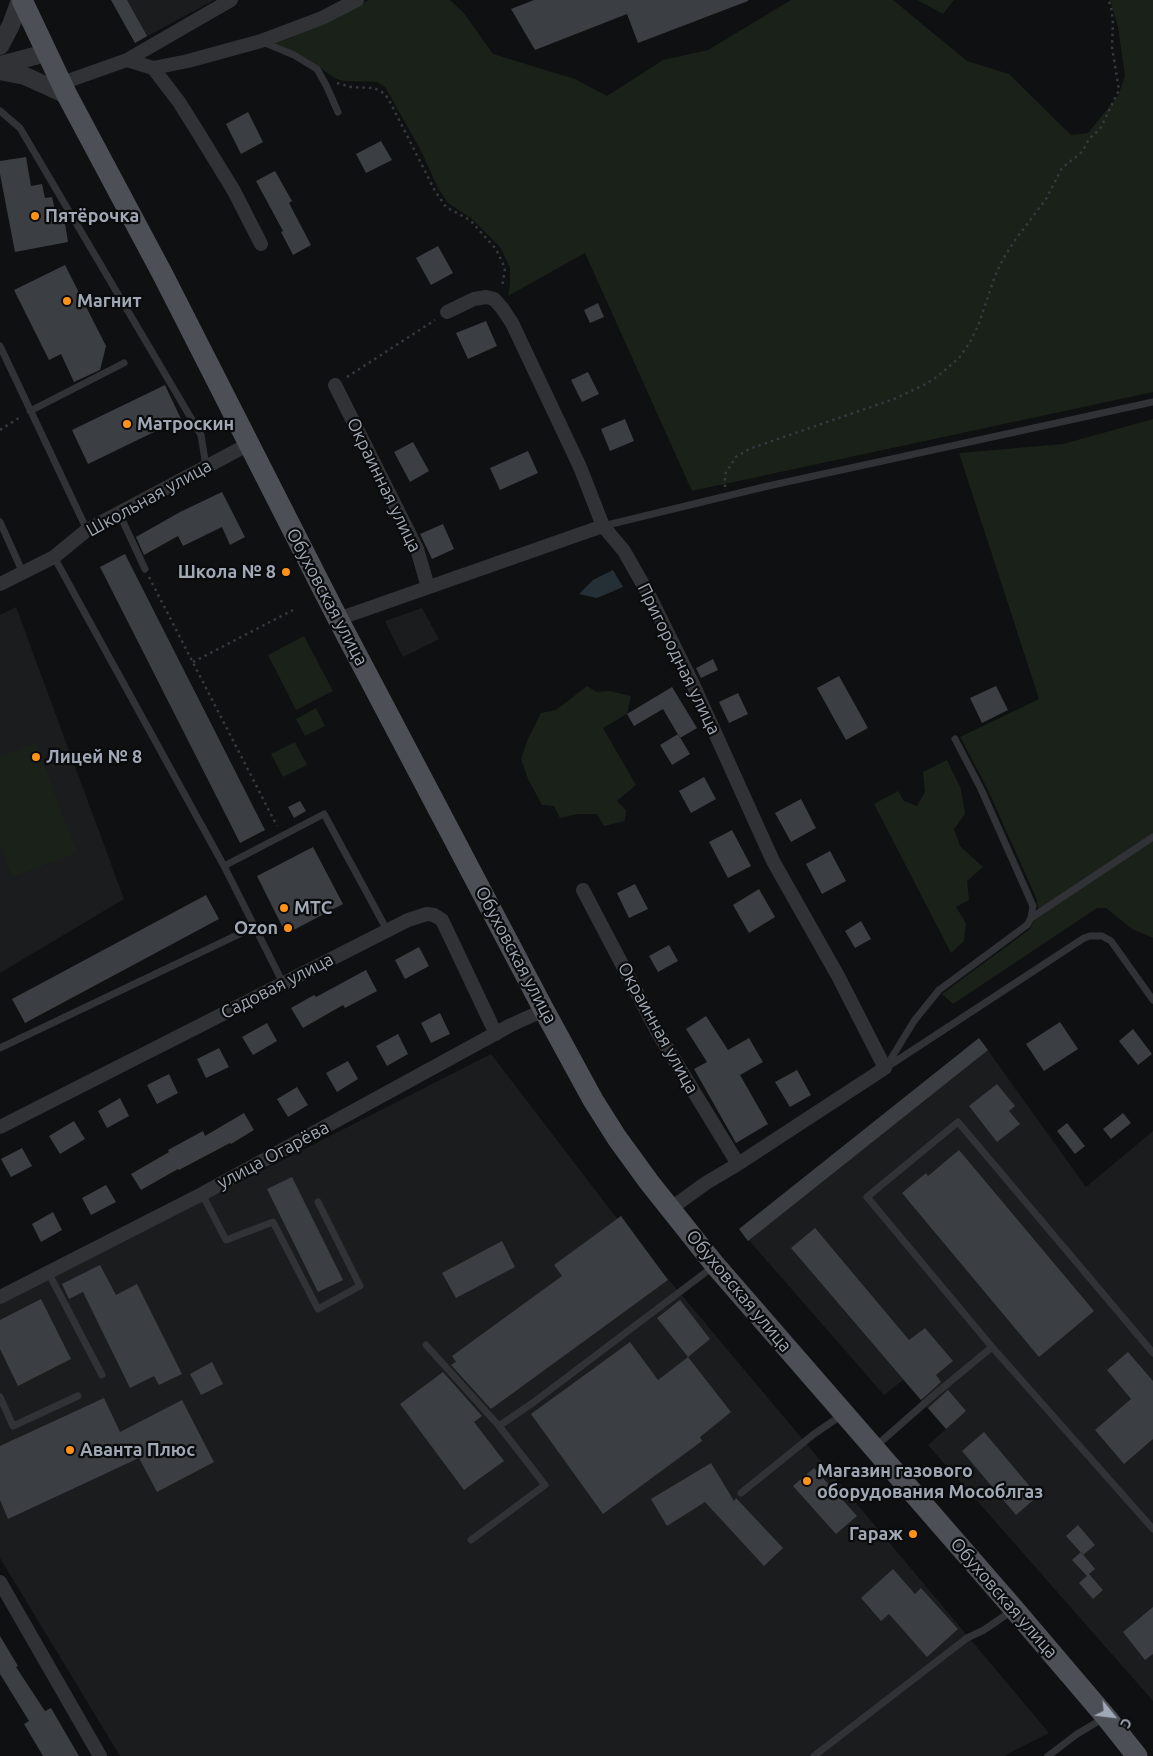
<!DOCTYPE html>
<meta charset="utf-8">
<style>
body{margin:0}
#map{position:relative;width:1153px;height:1756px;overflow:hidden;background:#0f1011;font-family:Ubuntu,sans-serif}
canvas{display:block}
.north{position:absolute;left:1088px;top:1691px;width:50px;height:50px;-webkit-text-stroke:4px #0a0b0c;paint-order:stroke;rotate:119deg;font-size:14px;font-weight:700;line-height:20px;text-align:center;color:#9fa8b4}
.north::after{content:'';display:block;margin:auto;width:18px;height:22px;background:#9fa8b4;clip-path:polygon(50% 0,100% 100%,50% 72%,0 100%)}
</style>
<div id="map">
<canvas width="1153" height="1756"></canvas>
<div class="north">С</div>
</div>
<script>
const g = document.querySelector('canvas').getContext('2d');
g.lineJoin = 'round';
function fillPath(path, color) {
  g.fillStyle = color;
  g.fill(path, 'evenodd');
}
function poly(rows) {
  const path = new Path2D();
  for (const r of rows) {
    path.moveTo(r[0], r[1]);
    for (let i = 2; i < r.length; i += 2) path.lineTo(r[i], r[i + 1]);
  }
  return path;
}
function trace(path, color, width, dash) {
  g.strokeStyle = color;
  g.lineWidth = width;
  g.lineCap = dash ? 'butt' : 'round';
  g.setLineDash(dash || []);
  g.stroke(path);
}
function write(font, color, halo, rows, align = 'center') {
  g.font = font + ' Ubuntu,sans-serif';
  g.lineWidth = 4.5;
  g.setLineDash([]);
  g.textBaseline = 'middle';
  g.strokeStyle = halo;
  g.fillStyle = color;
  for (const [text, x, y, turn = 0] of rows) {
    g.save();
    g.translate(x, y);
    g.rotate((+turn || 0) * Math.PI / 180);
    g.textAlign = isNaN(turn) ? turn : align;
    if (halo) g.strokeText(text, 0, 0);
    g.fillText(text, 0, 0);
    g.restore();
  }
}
const built = poly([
 [111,0,214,0,135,43],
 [16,607,124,899,0,973,0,615],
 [422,608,439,639,403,657,385,621],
 [979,1038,1086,1187,1153,1131,1153,1701,928,1445,946,1429,903,1380,884,1395,739,1229],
 [491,1054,612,1212,1049,1733,1004,1756,120,1756,0,1558,0,1304]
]);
const green = poly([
 [369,0,450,0,464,13,493,54,575,79,607,96,663,60,708,50,791,0,893,0,967,61,1009,74,1071,135,1088,133,1118,96,1125,76,1118,27,1110,0,1153,0,1153,392,692,491,585,253,508,296,510,284,510,268,500,247,471,218,448,203,439,190,420,149,385,87,377,82,342,81,333,77,308,59,273,42,326,22],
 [917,0,954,0,943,14],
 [1153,419,1153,938,1132,929,1106,908,1097,908,953,1004,942,994,1030,929,1038,911,1037,900,987,788,960,737,1039,699,959,453,1063,444],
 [304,636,333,691,296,710,268,655],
 [587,686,597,692,610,691,631,696,627,714,603,728,636,785,617,801,626,810,625,821,604,826,597,814,578,814,560,818,554,806,542,805,528,779,521,759,527,741,541,713,556,710],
 [316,708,325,726,305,736,296,719],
 [295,742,307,765,283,777,271,754],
 [36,743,77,853,12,877,0,844,0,756],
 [947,760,961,789,965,814,954,829,960,846,983,867,967,881,969,900,956,907,966,923,964,941,951,953,874,804,898,791,904,801,917,806,925,792,923,772]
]);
const water = poly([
 [613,570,623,587,597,598,579,594,593,580]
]);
const building = poly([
 [111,0,127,0,147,36,135,43],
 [534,0,748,0,748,1,638,43,627,14,535,50,511,9],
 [248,112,263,142,241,154,226,124],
 [381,141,392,160,366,173,356,154],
 [26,157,31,186,42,184,45,198,52,197,55,210,60,209,62,223,65,223,68,242,15,252,0,174,0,161],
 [275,171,292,201,289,203,311,245,293,255,281,232,283,231,256,181],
 [438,246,453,273,431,285,416,258],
 [65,265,106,346,100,370,74,382,61,354,49,360,14,290],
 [598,303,604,317,590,323,584,310],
 [486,321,497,346,468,359,456,333],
 [588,372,599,394,582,402,571,380],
 [165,385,181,419,88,464,72,430],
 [625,419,634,441,610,451,601,429],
 [413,442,429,471,410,482,394,452],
 [528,451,538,473,500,490,490,468],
 [222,492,245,537,230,545,222,527,183,546,178,536,144,555,136,537,180,512],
 [443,524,454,549,432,559,420,534],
 [125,554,265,830,240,843,100,567],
 [713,659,718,670,701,678,696,668],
 [839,676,868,728,846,740,817,688],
 [996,686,1008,710,982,723,970,698],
 [672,687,697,728,680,738,663,709,634,726,627,714],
 [738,693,748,714,729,723,719,702],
 [678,734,690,754,672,765,660,745],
 [704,777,716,799,691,813,679,791],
 [801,799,816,828,791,842,775,813],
 [300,801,306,811,294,818,288,807],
 [732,830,751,866,728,878,709,842],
 [313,847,343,904,286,934,257,876],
 [830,851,846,881,822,894,806,864],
 [635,884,648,909,629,918,617,893],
 [759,889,775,917,749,933,733,905],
 [206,895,219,919,25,1023,12,999],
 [861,921,871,939,855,948,845,931],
 [669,945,678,961,658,972,649,956],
 [419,947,429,966,405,979,395,960],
 [366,970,377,991,345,1008,343,1005,303,1028,291,1008,314,995,316,997],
 [440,1013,450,1034,431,1043,421,1023],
 [706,1016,728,1050,749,1038,763,1062,740,1075,768,1124,736,1143,694,1069,707,1062,686,1029],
 [1060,1022,1078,1049,1044,1071,1026,1044],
 [267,1023,277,1041,253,1055,242,1037],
 [1133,1029,1152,1054,1138,1065,1119,1041],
 [398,1034,408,1054,387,1066,376,1046],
 [979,1038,988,1050,748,1241,739,1229],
 [219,1048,229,1067,206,1078,197,1059],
 [348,1061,358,1079,337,1092,326,1073],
 [797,1070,811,1095,790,1107,775,1082],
 [169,1074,178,1093,157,1104,147,1085],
 [997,1084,1015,1106,1009,1111,1020,1124,997,1142,969,1106],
 [297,1087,308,1105,288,1117,277,1099],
 [120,1098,129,1116,107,1128,98,1111],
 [244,1113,254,1130,231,1144,230,1143,179,1170,178,1169,141,1190,131,1174,169,1152,168,1150,203,1131,205,1136],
 [1123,1113,1131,1123,1111,1139,1103,1129],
 [74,1121,85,1139,60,1154,49,1136],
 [1067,1123,1085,1146,1075,1154,1057,1131],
 [22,1148,32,1166,11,1177,1,1159],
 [959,1150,1094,1311,1039,1357,902,1193,926,1173,928,1176],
 [292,1177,343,1280,318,1292,267,1189],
 [106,1185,116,1202,91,1215,82,1198],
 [53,1212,62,1230,41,1242,32,1224],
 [621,1216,668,1280,491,1409,451,1365,456,1362,452,1356,562,1276,554,1265],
 [815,1228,909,1340,925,1328,953,1361,936,1375,941,1382,921,1400,791,1248],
 [502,1241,515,1267,456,1298,442,1273],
 [100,1265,116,1295,137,1284,182,1374,159,1385,154,1376,130,1388,83,1292,69,1299,62,1284],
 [41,1299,71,1359,18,1386,0,1349,0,1320],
 [680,1300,710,1339,688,1357,657,1318],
 [630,1342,658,1380,688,1357,731,1412,700,1437,702,1441,603,1514,531,1414],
 [1128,1352,1153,1381,1153,1439,1124,1464,1095,1430,1131,1399,1107,1370],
 [212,1362,223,1384,201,1395,190,1374],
 [443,1372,482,1416,474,1422,504,1461,464,1490,400,1404],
 [948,1390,966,1411,946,1429,928,1408],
 [104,1398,120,1432,182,1400,214,1462,157,1492,139,1458,8,1519,0,1500,0,1446],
 [984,1432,1038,1496,1016,1515,962,1451],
 [711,1463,734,1501,736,1498,783,1548,764,1566,705,1502,667,1526,651,1499],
 [814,1468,857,1516,836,1534,793,1486],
 [1078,1525,1095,1545,1083,1555,1066,1536],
 [1081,1552,1095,1569,1089,1574,1103,1590,1093,1599,1079,1583,1087,1576,1072,1560],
 [893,1569,915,1594,921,1588,958,1629,927,1657,889,1614,881,1621,861,1598],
 [1153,1607,1153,1654,1145,1660,1123,1632],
 [0,1636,18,1666,16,1667,45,1711,51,1708,79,1756,43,1756,24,1724,29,1721,0,1674]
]);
const path = poly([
 [337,83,351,87,374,88,382,92,388,98,435,191,446,207,470,220,496,249,505,268,502,288],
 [347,377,435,320],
 [0,430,22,416],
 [725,487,725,474,736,457,749,449,894,399,926,384,938,376,959,358,970,342,978,326,995,276,1003,259,1013,243,1046,199,1062,168,1082,152,1089,139,1100,129,1119,90,1112,47,1113,23,1111,6,1108,0],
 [149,577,277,826],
 [193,662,293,610]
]);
const service = poly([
 [263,42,294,55,317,69,326,85,338,112],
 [0,111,20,128,201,435,206,466],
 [0,346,87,530],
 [30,411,124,363],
 [119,513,145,569],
 [0,522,23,573],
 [603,526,768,486,1153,402],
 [54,557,224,866,283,983],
 [224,866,324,814,387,930],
 [1031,918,1153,837],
 [0,1048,254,927],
 [886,1067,914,1021,939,990,1027,925,1031,918,1033,906,981,789,955,739],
 [887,1067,1084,938,1090,936,1102,936,1111,941,1153,1000],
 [202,1194,226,1240,273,1222,318,1309,360,1286,318,1202],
 [48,1272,102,1375],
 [426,1345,499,1426,534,1402,714,1266],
 [1153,1353,958,1122,867,1197,992,1347,1153,1529],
 [0,1397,13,1426,78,1396],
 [876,1446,934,1395,992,1347],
 [741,1493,814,1434,842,1415],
 [471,1540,545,1485,499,1426],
 [814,1756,967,1638,984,1630,1013,1610],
 [1048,1756,1077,1734,1104,1718]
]);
const minor = poly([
 [127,60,153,68,188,61,261,41,322,18,357,0],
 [153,68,179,102,196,129,234,191,261,244],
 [62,83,127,60,231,0],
 [447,312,474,299,486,297,494,299,502,308,512,323,580,467,603,526,624,551,649,595,692,682,773,861,838,976,885,1068,738,1164,706,1183,670,1209],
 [335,385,417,549,428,587],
 [0,584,54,557,87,530,249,444],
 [338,619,603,526],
 [583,890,658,1033,738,1164],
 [0,1127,408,920,427,914,434,915,442,920,496,1034],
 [0,1297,202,1194,511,1025,544,1010],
 [0,1582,100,1756]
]);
const tertiary = poly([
 [0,46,11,25,20,0],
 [0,65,46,53],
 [0,71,25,76,67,95]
]);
const primary = poly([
 [22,0,67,95,163,275,338,619,544,1010,593,1100,617,1138,649,1182,715,1265,1014,1609,1106,1717,1137,1756]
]);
const markers = [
 [35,216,5,"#ff9219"],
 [67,301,5,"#ff9219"],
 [127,424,5,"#ff9219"],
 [286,572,5,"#ff9219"],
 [36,757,5,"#ff9219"],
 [284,908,5,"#ff9219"],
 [288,928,5,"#ff9219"],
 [70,1450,5,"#ff9219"],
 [807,1481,5,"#ff9219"],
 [913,1534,5,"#ff9219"]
];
const poiNames = [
 ["Пятёрочка",45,216],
 ["Магнит",77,301],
 ["Матроскин",137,424],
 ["Школа № 8",276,572,"right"],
 ["Лицей № 8",46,757],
 ["МТС",294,908],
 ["Ozon",278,928,"right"],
 ["Аванта Плюс",80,1450],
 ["Магазин газового",817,1471],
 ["оборудования Мособлгаз",817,1492],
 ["Гараж",903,1534,"right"]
];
const streetNames = [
 ["Окраинная улица",384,485,64],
 ["Школьная улица",149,498,-29],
 ["Обуховская улица",327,597,62],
 ["Пригородная улица",679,659,64],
 ["Обуховская улица",516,955,62],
 ["Садовая улица",277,986,-27],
 ["Окраинная улица",658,1028,61],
 ["улица Огарёва",273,1155,-28],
 ["Обуховская улица",739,1291,50],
 ["Обуховская улица",1004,1598,49]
];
fillPath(built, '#1b1c1e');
fillPath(green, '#192119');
fillPath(water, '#253036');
fillPath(building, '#3b3e42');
trace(path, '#36393d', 2.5, [2.5, 4]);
trace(service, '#303236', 7);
trace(minor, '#303236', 14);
trace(tertiary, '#303236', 18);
trace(primary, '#4c4f56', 21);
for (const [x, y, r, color] of markers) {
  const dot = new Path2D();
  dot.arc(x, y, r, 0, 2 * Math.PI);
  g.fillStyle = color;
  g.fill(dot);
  trace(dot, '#0a0b0c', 2);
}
write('bold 18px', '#9fa8b4', '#0a0b0c', poiNames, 'left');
write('18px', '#9fa8b4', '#0a0b0c', streetNames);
</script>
